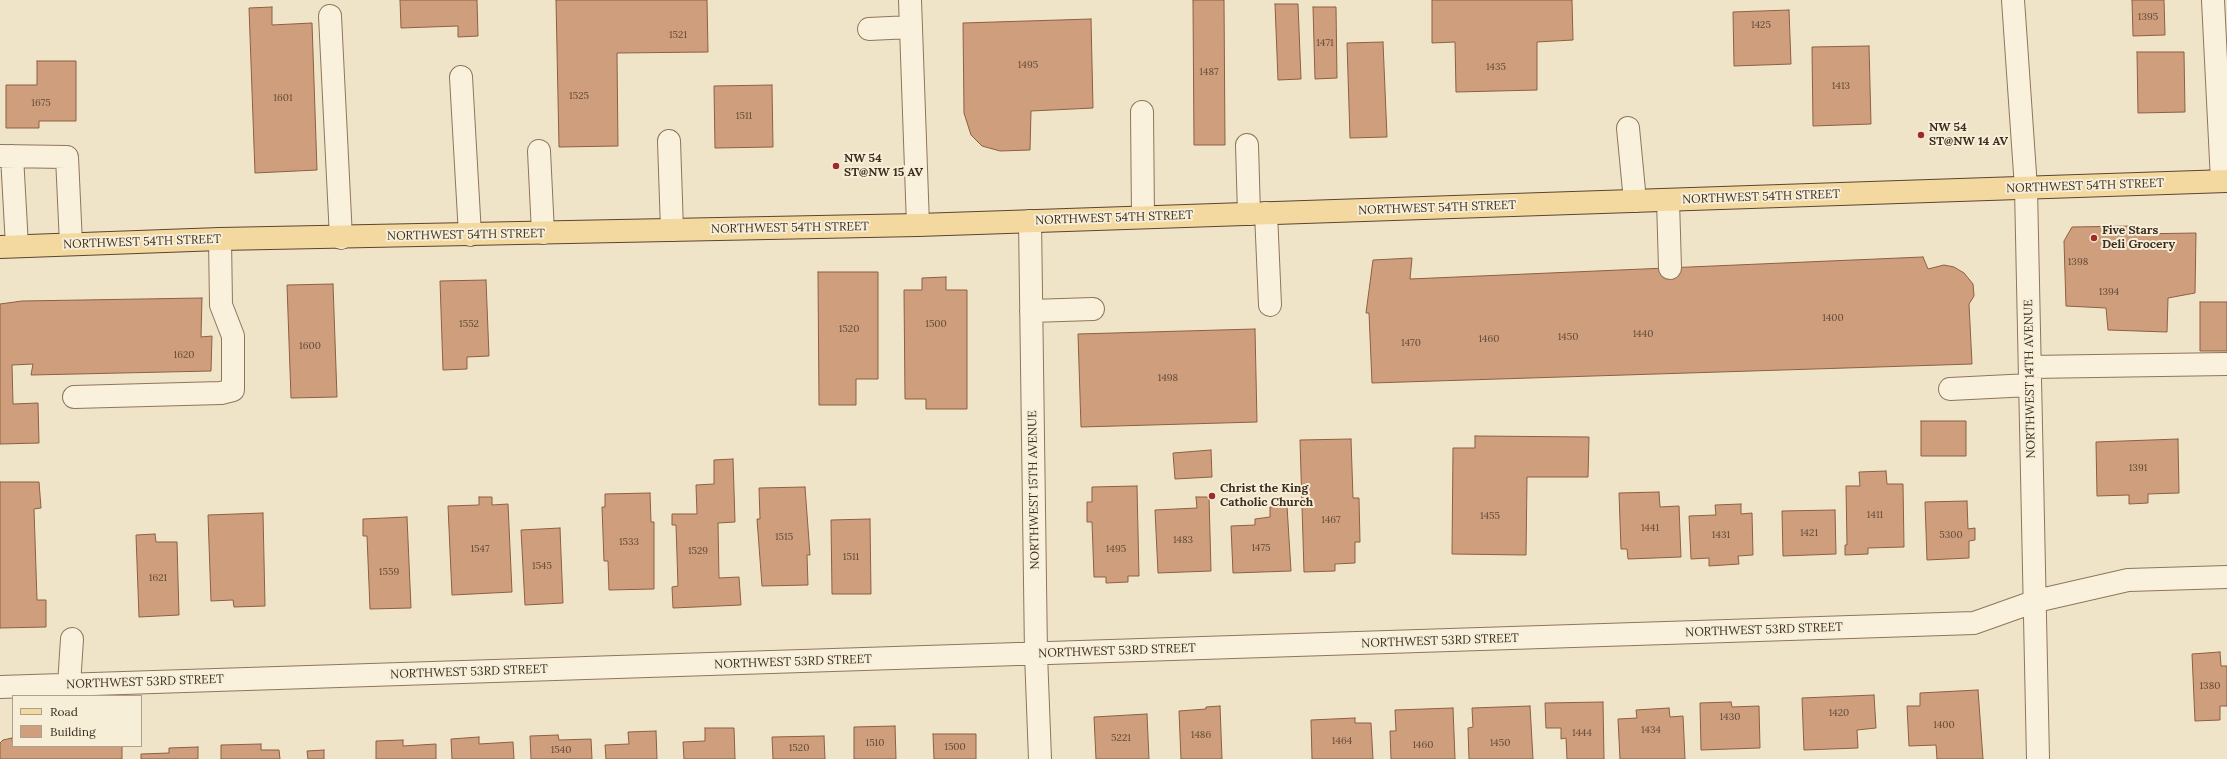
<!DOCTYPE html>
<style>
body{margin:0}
#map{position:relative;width:2227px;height:759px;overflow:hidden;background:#f0e4c8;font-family:Lora,serif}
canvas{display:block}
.legend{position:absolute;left:12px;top:695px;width:130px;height:52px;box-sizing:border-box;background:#f7eed8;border:1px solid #ada18e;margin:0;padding:5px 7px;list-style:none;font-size:12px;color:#3d2e20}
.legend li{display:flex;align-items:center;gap:8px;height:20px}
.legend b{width:20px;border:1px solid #ada18e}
</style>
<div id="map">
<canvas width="2227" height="759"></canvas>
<ul class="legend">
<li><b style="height:5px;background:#f3d9a0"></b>Road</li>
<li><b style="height:11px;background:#cf9f7d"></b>Building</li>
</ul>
</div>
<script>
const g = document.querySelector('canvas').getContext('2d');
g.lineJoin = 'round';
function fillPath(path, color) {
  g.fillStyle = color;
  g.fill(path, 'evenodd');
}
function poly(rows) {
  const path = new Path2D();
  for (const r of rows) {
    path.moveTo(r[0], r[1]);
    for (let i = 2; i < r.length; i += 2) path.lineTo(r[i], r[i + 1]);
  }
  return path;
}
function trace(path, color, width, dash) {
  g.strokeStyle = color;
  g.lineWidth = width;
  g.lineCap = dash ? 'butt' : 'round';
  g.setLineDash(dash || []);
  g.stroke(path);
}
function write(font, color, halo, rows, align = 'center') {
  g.font = font + ' Lora,serif';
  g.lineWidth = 4;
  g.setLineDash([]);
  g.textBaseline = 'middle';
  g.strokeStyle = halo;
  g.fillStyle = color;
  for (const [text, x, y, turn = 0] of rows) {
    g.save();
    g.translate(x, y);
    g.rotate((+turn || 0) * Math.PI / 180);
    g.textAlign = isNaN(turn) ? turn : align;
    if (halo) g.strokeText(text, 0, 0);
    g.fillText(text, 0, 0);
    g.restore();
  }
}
const building = poly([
 [400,0,477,0,478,36,458,37,458,26,401,28,400,0],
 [556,0,707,0,708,52,617,53,618,146,559,147,556,0],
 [1193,0,1224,0,1225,145,1194,145,1193,0],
 [1432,0,1572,0,1573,40,1537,42,1537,90,1456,92,1455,42,1432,43,1432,0],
 [2132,0,2164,0,2165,35,2133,36,2132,0],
 [1275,4,1298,4,1301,79,1278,80,1275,4],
 [272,7,272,25,312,23,317,170,255,173,249,8,272,7],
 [1313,7,1336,7,1337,78,1315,79,1313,7],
 [1789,10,1791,64,1734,66,1733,12,1789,10],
 [1091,19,1093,108,1031,111,1030,150,1000,151,982,146,971,135,964,113,963,23,1091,19],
 [1383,42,1387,137,1350,138,1347,43,1383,42],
 [1869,46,1871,124,1813,126,1812,47,1869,46],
 [2137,52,2184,52,2185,112,2138,113,2137,52],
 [37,61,76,61,76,121,39,121,39,128,6,128,6,85,37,85,37,61],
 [772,85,773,147,715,148,714,86,772,85],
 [2134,226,2134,234,2196,233,2195,293,2168,298,2167,332,2108,330,2106,308,2066,306,2064,241,2072,227,2134,226],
 [1923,257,1928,269,1944,265,1954,267,1964,273,1973,284,1974,296,1969,304,1972,364,1372,383,1369,313,1366,313,1373,260,1412,258,1410,279,1923,257],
 [818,272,878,272,878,379,856,379,856,405,819,405,818,272],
 [946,277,946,290,967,290,967,409,926,409,926,399,905,399,904,290,922,290,922,278,946,277],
 [486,280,489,356,467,357,467,369,443,370,440,281,486,280],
 [333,284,337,397,291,398,287,285,333,284],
 [202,298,201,337,212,336,211,371,31,375,33,364,12,365,13,404,38,403,39,443,0,444,0,304,22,301,202,298],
 [2200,302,2227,302,2227,351,2200,351,2200,302],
 [1255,329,1257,422,1081,427,1078,334,1255,329],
 [1921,421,1966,421,1966,456,1921,456,1921,421],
 [1475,436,1589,437,1588,477,1527,477,1526,555,1452,554,1453,448,1475,448,1475,436],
 [1351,439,1353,498,1359,498,1360,542,1355,542,1355,563,1335,564,1335,571,1304,572,1300,440,1351,439],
 [2178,439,2179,493,2148,494,2148,503,2129,504,2129,495,2097,496,2096,442,2178,439],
 [1211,450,1212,477,1175,479,1173,453,1211,450],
 [733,459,735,522,718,523,719,578,739,577,741,605,673,608,672,587,678,586,676,525,672,525,672,514,697,514,696,485,714,484,714,460,733,459],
 [1886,471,1887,484,1903,484,1904,547,1868,548,1868,554,1845,555,1845,545,1847,545,1846,486,1860,486,1859,472,1886,471],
 [0,482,39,482,41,508,34,509,37,600,46,600,46,627,0,628,0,482],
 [1137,486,1139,576,1128,576,1128,582,1106,583,1106,577,1094,577,1092,522,1087,522,1087,502,1092,502,1092,487,1137,486],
 [805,487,810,555,807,555,808,585,762,586,757,519,760,519,759,488,805,487],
 [1659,492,1660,507,1679,506,1681,557,1628,559,1627,549,1621,549,1619,493,1659,492],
 [650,493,651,522,654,522,654,589,609,590,608,561,604,561,602,507,605,507,605,494,650,493],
 [479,497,492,497,492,505,508,504,512,592,452,595,448,506,479,505,479,497],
 [1196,497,1209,497,1211,571,1158,573,1155,510,1197,508,1196,497],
 [1967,501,1968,529,1975,528,1975,540,1969,541,1969,558,1927,560,1925,502,1967,501],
 [1741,504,1741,514,1752,513,1753,555,1738,556,1739,564,1709,566,1709,558,1691,559,1689,516,1716,515,1715,505,1741,504],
 [1287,506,1291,571,1233,573,1231,526,1255,525,1255,519,1270,517,1270,507,1287,506],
 [1835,510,1836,554,1783,556,1782,511,1835,510],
 [263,513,265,606,234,607,233,600,211,601,208,515,263,513],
 [407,517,411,608,370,609,367,536,363,536,363,519,407,517],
 [870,519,871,594,832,594,831,520,870,519],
 [560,528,563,603,525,605,521,530,560,528],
 [155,534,156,542,177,542,179,615,139,617,136,535,155,534],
 [2220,652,2221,666,2227,666,2227,706,2220,706,2220,720,2195,721,2192,654,2220,652],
 [1978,690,1983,759,1937,759,1936,745,1909,746,1907,706,1920,706,1920,693,1978,690],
 [1874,695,1876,728,1857,730,1858,748,1804,750,1802,698,1874,695],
 [1603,702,1604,759,1567,759,1566,738,1561,739,1561,728,1546,728,1545,703,1603,702],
 [1731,702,1732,707,1759,706,1760,748,1701,750,1700,703,1731,702],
 [1220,706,1222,759,1181,759,1179,711,1206,709,1206,707,1220,706],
 [1530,706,1533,759,1469,759,1468,728,1473,727,1472,708,1530,706],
 [1453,708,1455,759,1391,759,1390,731,1396,731,1395,710,1453,708],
 [1669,708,1670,717,1683,716,1685,759,1620,759,1618,719,1637,718,1636,710,1669,708],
 [1147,714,1149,759,1096,759,1094,717,1147,714],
 [1355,718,1355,723,1371,723,1373,759,1312,759,1311,720,1355,718],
 [895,726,896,759,854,759,854,727,895,726],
 [705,728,734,728,735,759,684,759,683,742,705,741,705,728],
 [656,731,657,759,606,759,605,745,629,744,628,732,656,731],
 [933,734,976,734,976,759,934,759,933,734],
 [558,735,559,740,591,739,592,759,531,759,530,736,558,735],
 [824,736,825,759,773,759,772,737,824,736],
 [479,737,479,744,513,742,514,759,452,759,451,739,479,737],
 [12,738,13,746,122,746,122,759,0,759,0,743,3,740,12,738],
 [403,740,403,746,436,744,436,759,376,759,376,741,403,740],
 [261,744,261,750,279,750,280,759,221,759,221,745,261,744],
 [198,747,198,759,141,759,141,754,169,753,169,748,198,747],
 [324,750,324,759,308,759,307,751,324,750]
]);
const minor = poly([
 [910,0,918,225],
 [2013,0,2026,188,2038,759],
 [2213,0,2222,181],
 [330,16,341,238],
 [869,29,911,27],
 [461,77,470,235],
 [1142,112,1143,217],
 [1628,128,1635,201],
 [669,141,672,230],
 [1247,145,1249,214],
 [539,151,543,233],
 [0,156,67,157,71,244],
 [12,156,17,246],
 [1668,200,1670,268],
 [1266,213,1270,305],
 [1030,221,1036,654,1040,759],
 [1031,311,1093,309],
 [2030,367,2227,364],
 [1950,389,2030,385],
 [74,397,221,393,233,390,233,336,221,305,220,239],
 [69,685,72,639],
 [0,687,1974,623,2036,601,2128,580,2227,577]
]);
const major = poly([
 [0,247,220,239,918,225,2227,181]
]);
const markers = [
 [1921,135,4,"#9e2a2b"],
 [836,166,4,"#9e2a2b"],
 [2094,238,4,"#9e2a2b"],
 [1212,496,4,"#9e2a2b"]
];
const numberNames = [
 ["1395",2148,17],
 ["1425",1761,25],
 ["1521",678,35],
 ["1471",1325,43],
 ["1495",1028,65],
 ["1435",1496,67],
 ["1487",1209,72],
 ["1413",1841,86],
 ["1525",579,96],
 ["1601",283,98],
 ["1675",41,103],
 ["1511",744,116],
 ["1398",2078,262],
 ["1394",2109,292],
 ["1400",1833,318],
 ["1552",469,324],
 ["1500",936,324],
 ["1520",849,329],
 ["1440",1643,334],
 ["1450",1568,337],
 ["1460",1489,339],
 ["1470",1411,343],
 ["1600",310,346],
 ["1620",184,355],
 ["1498",1168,378],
 ["1391",2138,468],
 ["1411",1875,515],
 ["1455",1490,516],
 ["1467",1331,520],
 ["1441",1650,528],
 ["1421",1809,533],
 ["1431",1721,535],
 ["5300",1951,535],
 ["1515",784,537],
 ["1483",1183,540],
 ["1533",629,542],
 ["1475",1261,548],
 ["1547",480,549],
 ["1495",1116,549],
 ["1529",698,551],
 ["1511",851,557],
 ["1545",542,566],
 ["1559",389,572],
 ["1621",158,578],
 ["1380",2210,686],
 ["1420",1839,713],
 ["1430",1730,717],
 ["1400",1944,725],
 ["1434",1651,730],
 ["1444",1582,733],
 ["1486",1201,735],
 ["5221",1121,738],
 ["1464",1342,741],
 ["1510",875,743],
 ["1450",1500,743],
 ["1460",1423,745],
 ["1500",955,747],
 ["1520",799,748],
 ["1540",561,750]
];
const poiNames = [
 ["NW 54",1929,128],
 ["ST@NW 14 AV",1929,142],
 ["NW 54",844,159],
 ["ST@NW 15 AV",844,173],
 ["Five Stars",2102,231],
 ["Deli Grocery",2102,245],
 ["Christ the King",1220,489],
 ["Catholic Church",1220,503]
];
const streetNames = [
 ["NORTHWEST 54TH STREET",2085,186,-2],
 ["NORTHWEST 54TH STREET",1761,197,-2],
 ["NORTHWEST 54TH STREET",1437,208,-2],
 ["NORTHWEST 54TH STREET",1114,218,-2],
 ["NORTHWEST 54TH STREET",790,228,-1],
 ["NORTHWEST 54TH STREET",466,235,-1],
 ["NORTHWEST 54TH STREET",142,242,-2],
 ["NORTHWEST 14TH AVENUE",2030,379,-91],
 ["NORTHWEST 15TH AVENUE",1034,490,-91],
 ["NORTHWEST 53RD STREET",1764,630,-2],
 ["NORTHWEST 53RD STREET",1440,641,-2],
 ["NORTHWEST 53RD STREET",1117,651,-2],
 ["NORTHWEST 53RD STREET",793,662,-2],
 ["NORTHWEST 53RD STREET",469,672,-2],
 ["NORTHWEST 53RD STREET",145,682,-2]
];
fillPath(building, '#cf9f7d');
trace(building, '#8d5f41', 1);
trace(minor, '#8d765c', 24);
trace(major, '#5b4430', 24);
trace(minor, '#faf1dc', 22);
trace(major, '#f3d9a0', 22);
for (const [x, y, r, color] of markers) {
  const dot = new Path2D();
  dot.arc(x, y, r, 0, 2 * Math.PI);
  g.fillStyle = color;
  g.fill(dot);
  trace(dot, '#f7eed8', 1.5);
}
write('10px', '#624a37', null, numberNames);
write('bold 12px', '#3d2e20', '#f7eed8', poiNames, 'left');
write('12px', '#3d2e20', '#f7eed8', streetNames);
</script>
